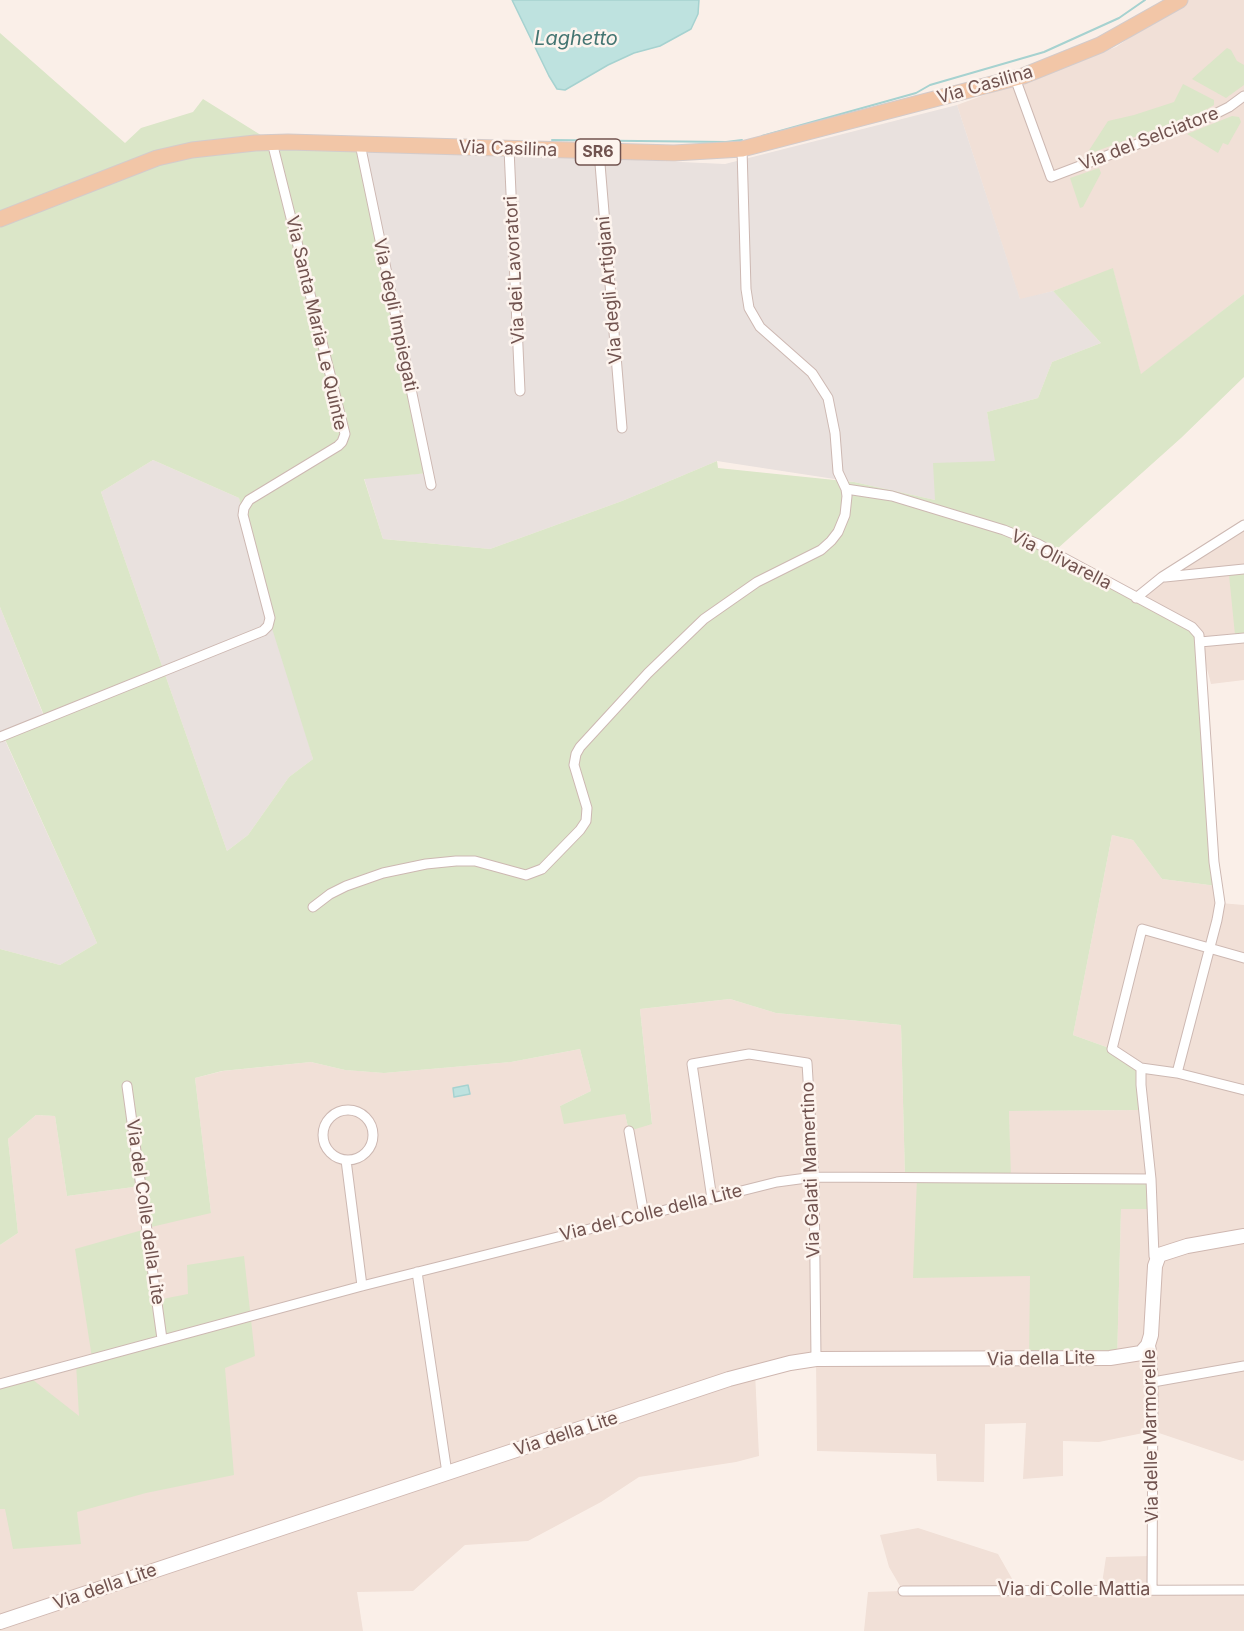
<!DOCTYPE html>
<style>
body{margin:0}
canvas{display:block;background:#faefe8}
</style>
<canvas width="1244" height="1631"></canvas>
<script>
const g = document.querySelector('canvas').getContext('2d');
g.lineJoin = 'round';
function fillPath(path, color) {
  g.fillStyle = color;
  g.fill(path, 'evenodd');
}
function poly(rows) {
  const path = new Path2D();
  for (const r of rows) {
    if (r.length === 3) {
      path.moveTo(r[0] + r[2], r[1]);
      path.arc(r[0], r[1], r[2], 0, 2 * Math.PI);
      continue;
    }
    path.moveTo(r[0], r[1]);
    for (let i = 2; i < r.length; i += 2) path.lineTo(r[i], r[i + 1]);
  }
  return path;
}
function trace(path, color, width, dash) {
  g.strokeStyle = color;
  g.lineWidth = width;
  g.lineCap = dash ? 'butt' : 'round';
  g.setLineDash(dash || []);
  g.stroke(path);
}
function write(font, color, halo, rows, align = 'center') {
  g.font = font + ' Inter,sans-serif';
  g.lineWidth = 5;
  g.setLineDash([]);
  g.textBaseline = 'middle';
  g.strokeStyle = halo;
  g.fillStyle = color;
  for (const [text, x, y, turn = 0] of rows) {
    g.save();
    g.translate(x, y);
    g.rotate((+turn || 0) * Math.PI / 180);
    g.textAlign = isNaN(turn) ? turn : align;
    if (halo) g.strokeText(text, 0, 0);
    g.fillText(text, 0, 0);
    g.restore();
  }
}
const residential = poly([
 [1185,0,1244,0,1244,294,1141,375,1113,269,1053,291,1020,300,957,105,1116,47],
 [1244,525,1244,680,1211,684,1200,642,1136,598],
 [1112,835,1133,840,1162,879,1217,886,1220,903,1244,905,1244,1460,1242,1461,1153,1431,1099,1442,1063,1441,1063,1476,1023,1479,1026,1423,985,1424,984,1482,937,1481,936,1454,817,1451,816,1360,755,1372,759,1456,736,1462,639,1477,601,1502,528,1541,465,1545,413,1591,357,1592,363,1631,0,1631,0,1245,18,1233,8,1139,36,1115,55,1116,67,1196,141,1186,211,1213,195,1078,223,1071,311,1062,345,1070,384,1073,511,1062,580,1049,591,1091,560,1106,625,1114,629,1131,652,1123,640,1009,730,999,776,1013,901,1025,905,1177,917,1177,1030,1276,1117,1360,1121,1208,1010,1178,1009,1111,1143,1110,1112,1049,1073,1035],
 [918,1528,998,1554,1019,1591,1101,1590,1106,1557,1152,1556,1153,1590,1244,1590,1244,1631,864,1631,868,1592,903,1591,889,1567,880,1535]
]);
const industrial = poly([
 [957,105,1020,299,1053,291,1101,343,1052,362,1038,398,987,412,996,461,935,500,854,482,717,461,622,501,490,549,383,539,364,478,428,473,365,151,504,154,725,164],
 [153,460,239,498,313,759,289,777,248,835,227,851,101,492],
 [0,607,45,719,3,736,97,943,60,965,0,949]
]);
const green = poly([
 [0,33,125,143,141,128,193,112,203,99,272,142,359,151,429,473,364,479,383,539,490,549,622,501,717,461,718,468,854,482,935,500,933,463,995,461,987,412,1038,398,1052,362,1101,343,1053,291,1113,268,1141,374,1244,294,1244,377,1181,438,1057,549,1192,627,1200,642,1217,886,1162,879,1133,840,1112,835,1073,1035,1112,1049,1141,1068,1144,1110,1009,1111,1011,1178,1151,1179,1153,1209,1121,1209,1117,1361,1029,1359,1030,1276,913,1278,917,1178,905,1177,901,1025,776,1013,730,999,640,1009,652,1124,629,1131,625,1114,564,1124,560,1106,591,1091,580,1049,511,1062,384,1073,345,1070,311,1062,222,1071,195,1078,211,1213,147,1228,157,1300,188,1294,187,1265,244,1256,255,1356,225,1368,234,1475,146,1493,77,1512,81,1544,13,1549,5,1509,0,1509,0,1384,28,1376,79,1416,76,1363,92,1358,75,1249,146,1229,141,1186,67,1196,55,1116,36,1115,8,1139,18,1233,0,1245,0,949,60,965,97,943,3,735,45,718,0,607],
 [153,460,239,498,270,622,313,759,289,777,248,835,227,851,101,492],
 [1227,48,1231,50,1237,61,1244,65,1244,85,1226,98,1192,79],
 [1183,84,1214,100,1214,105,1202,112,1086,155,1108,121,1134,115,1174,102],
 [1232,116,1239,117,1241,122,1228,145,1223,143,1218,153,1187,134],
 [1099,168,1101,173,1083,207,1080,208,1070,178],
 [1244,573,1244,634,1235,635,1229,575]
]);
const water = poly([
 [512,0,699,0,698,14,691,29,660,46,634,53,608,65,565,90,557,89,549,76,512,0],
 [468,1085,470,1094,454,1097,453,1088,468,1085]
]);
const stream = poly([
 [762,136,916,93,930,85,1044,52,1119,18,1145,0],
 [552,140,726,142,742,140]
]);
const street = poly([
 [1015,78,1051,177,1211,116,1229,107,1244,96],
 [360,144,431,485],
 [509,149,520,391],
 [599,152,622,428],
 [846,489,892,496,1004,530,1038,544,1192,627,1199,635,1214,862,1220,903,1217,920,1177,1073],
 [1165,577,1244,569],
 [1136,598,1162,577,1244,525],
 [1200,642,1244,638],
 [0,737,263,631,268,626,270,618,243,515,244,508,249,500,338,446,342,442,345,434,272,142],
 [313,907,330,894,346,886,383,873,426,864,456,861,475,861,526,875,542,869,580,830,586,821,587,808,574,765,576,754,580,747,648,673,704,619,757,582,821,550,831,541,838,532,845,515,847,496,846,489,838,472,835,433,828,398,812,373,760,327,749,308,746,289,742,149],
 [1244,958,1142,929,1112,1049,1141,1068,1177,1073,1244,1090],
 [1141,1068,1141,1085,1151,1179,1154,1256,1156,1260],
 [127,1086,162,1339],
 [348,1135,25],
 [629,1131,644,1215],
 [346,1160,362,1286],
 [712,1199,692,1064,749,1054,807,1063,814,1177,816,1359],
 [417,1272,447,1473],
 [1148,1345,1151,1348,1152,1356,1153,1382,1152,1590],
 [1153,1382,1244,1366],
 [0,1384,362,1286,777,1182,814,1177,1151,1179],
 [903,1591,1244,1590]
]);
const secondary = poly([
 [0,1622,729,1379,790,1363,816,1359,1110,1358,1141,1353,1148,1345,1151,1335,1155,1266,1159,1255,1187,1246,1244,1236]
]);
const primary = poly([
 [0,219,157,158,192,150,255,143,288,142,674,153,742,149,1023,76,1100,45,1180,0]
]);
const shields = [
 [598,152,45]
];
const shieldNames = [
 ["SR6",598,152]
];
const streetNames = [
 ["Via Casilina",985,85,-16],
 ["Via del Selciatore",1149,139,-21],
 ["Via Casilina",508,149,2],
 ["Via dei Lavoratori",515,270,-93],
 ["Via degli Artigiani",610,290,-95],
 ["Via degli Impiegati",395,315,78],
 ["Via Santa Maria Le Quinte",316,323,77],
 ["Via Olivarella",1061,560,27],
 ["Via Galati Mamertino",811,1170,-92],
 ["Via del Colle della Lite",145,1212,82],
 ["Via del Colle della Lite",651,1213,-14],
 ["Via della Lite",1041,1359,-1],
 ["Via della Lite",566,1434,-18],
 ["Via delle Marmorelle",1151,1436,-91],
 ["Via della Lite",105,1587,-19],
 ["Via di Colle Mattia",1074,1590]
];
const waterNames = [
 ["Laghetto",576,39]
];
fillPath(residential, '#f1e0d7');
fillPath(industrial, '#e9e1de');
fillPath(green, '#dbe6c8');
fillPath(water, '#bee2df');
trace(water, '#a6d2d0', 1.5);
trace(stream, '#a6d2d0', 2);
trace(street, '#cdb8b2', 11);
trace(secondary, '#cfb7b0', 16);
trace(primary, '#d4cbca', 17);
trace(street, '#fff', 9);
trace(secondary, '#fff', 14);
trace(primary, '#f2c6a7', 15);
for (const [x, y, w] of shields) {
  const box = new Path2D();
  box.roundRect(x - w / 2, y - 13, w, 26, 4.5);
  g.fillStyle = '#fdf4ee';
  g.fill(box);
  trace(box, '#71534f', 1.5);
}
write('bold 16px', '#71534f', null, shieldNames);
write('18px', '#71534f', '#fdf4ee', streetNames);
write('italic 20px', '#447572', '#fdf4ee', waterNames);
</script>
